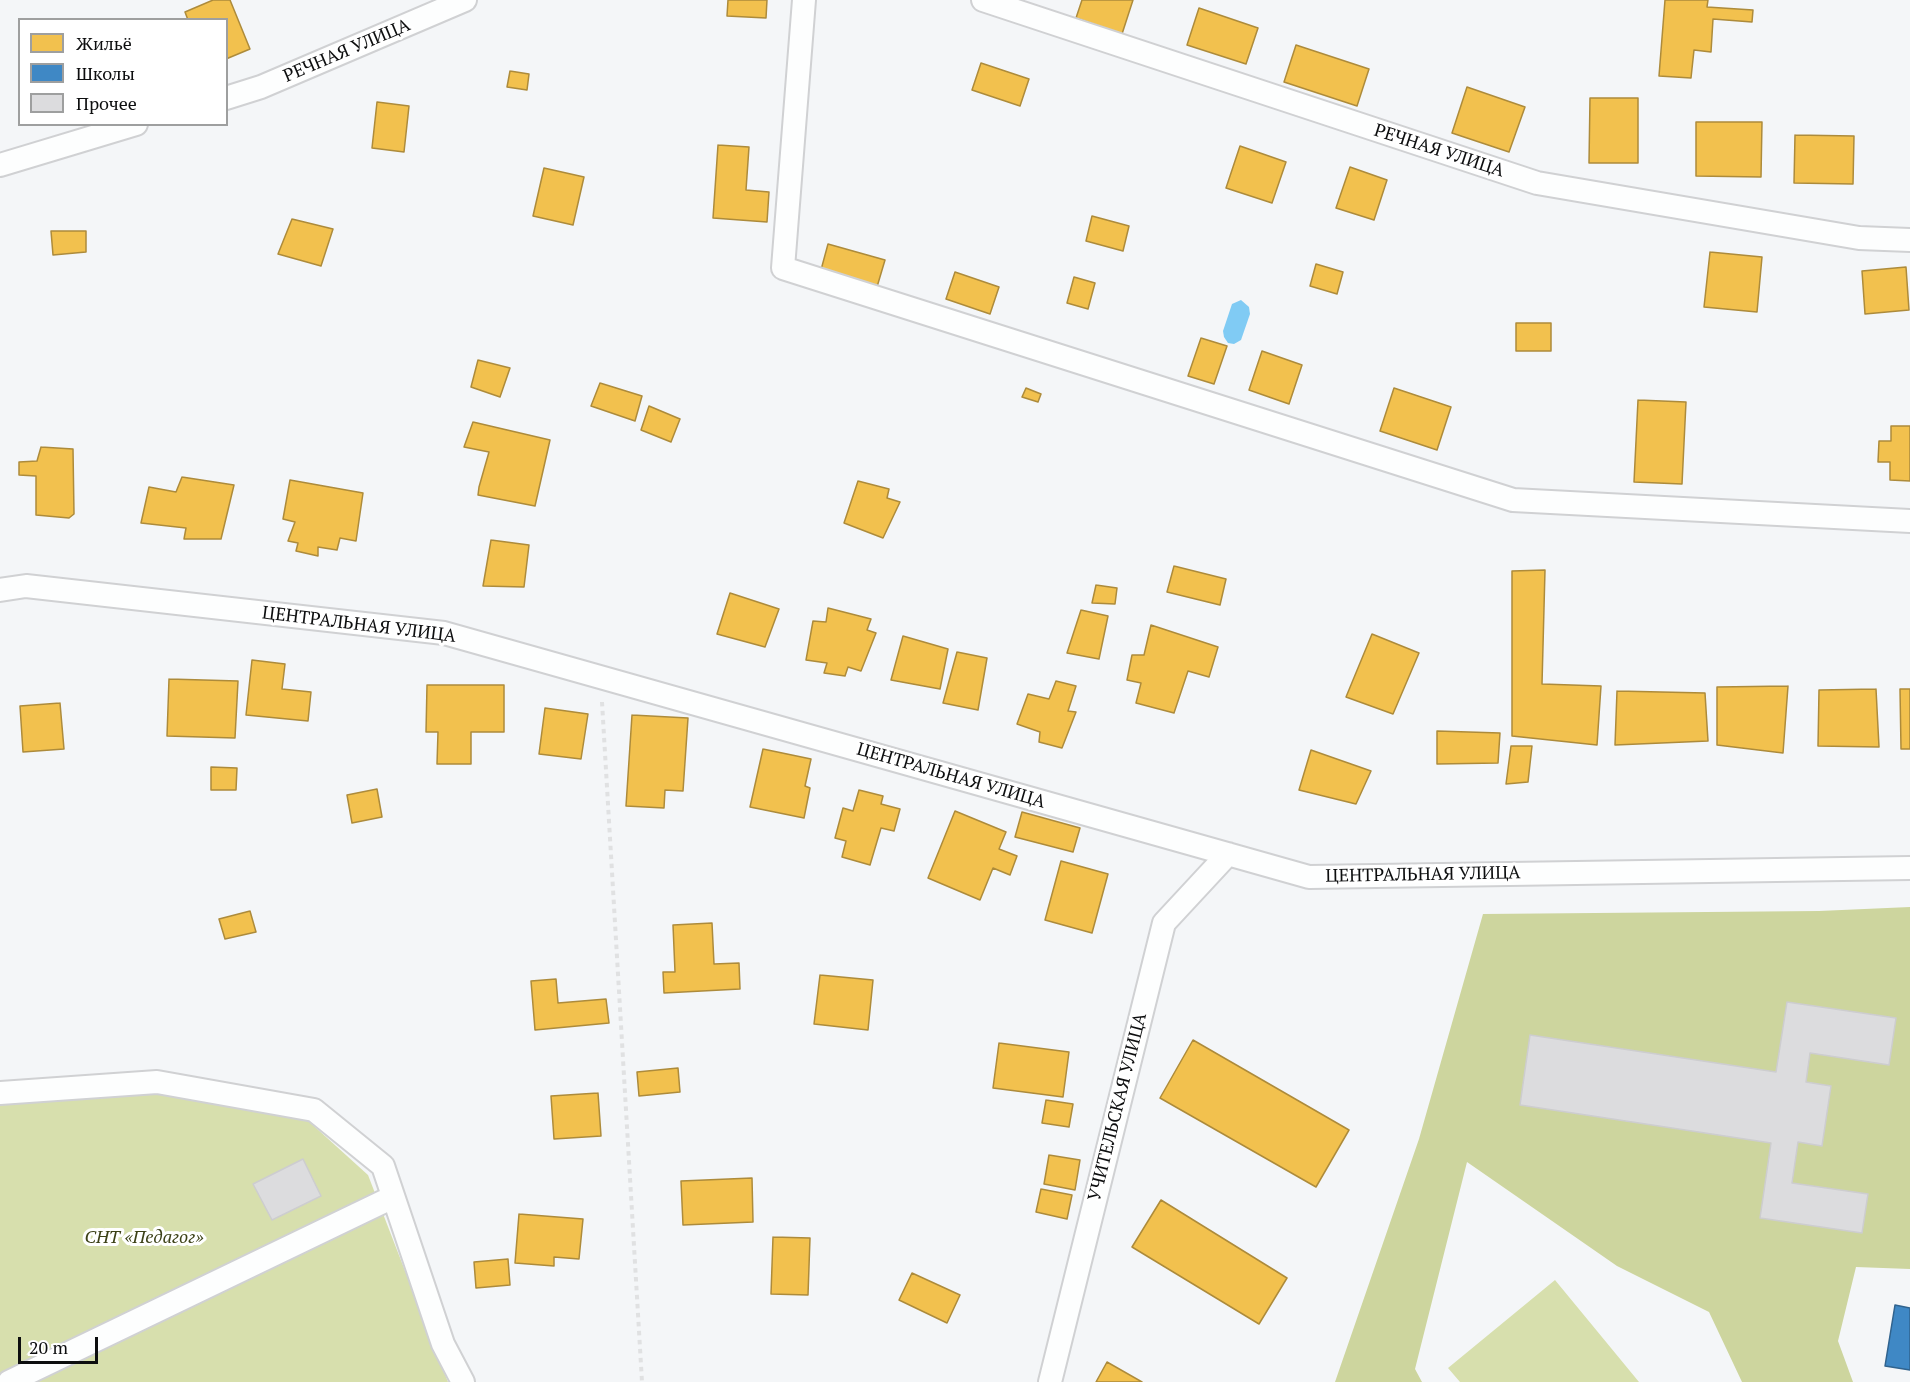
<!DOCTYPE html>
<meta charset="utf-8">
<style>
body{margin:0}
#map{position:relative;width:1910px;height:1382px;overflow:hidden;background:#f4f6f8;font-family:"PT Serif",serif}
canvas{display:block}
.legend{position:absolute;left:18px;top:18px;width:210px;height:108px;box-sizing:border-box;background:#fff;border:2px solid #9e9f9f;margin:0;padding:8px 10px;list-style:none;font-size:18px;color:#0d0e0f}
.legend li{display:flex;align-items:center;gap:12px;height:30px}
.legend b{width:30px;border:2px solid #9e9f9f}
.scale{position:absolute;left:18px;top:1337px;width:80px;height:27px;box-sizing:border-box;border:3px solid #0d0e0f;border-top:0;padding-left:8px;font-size:18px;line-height:21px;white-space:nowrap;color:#0d0e0f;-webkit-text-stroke:4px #fff;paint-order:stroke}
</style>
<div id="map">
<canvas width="1910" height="1382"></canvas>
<ul class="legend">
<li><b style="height:16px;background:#f2c14e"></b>Жильё</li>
<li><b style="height:16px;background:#3f88c5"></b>Школы</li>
<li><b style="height:16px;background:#dcdcde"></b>Прочее</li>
</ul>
<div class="scale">20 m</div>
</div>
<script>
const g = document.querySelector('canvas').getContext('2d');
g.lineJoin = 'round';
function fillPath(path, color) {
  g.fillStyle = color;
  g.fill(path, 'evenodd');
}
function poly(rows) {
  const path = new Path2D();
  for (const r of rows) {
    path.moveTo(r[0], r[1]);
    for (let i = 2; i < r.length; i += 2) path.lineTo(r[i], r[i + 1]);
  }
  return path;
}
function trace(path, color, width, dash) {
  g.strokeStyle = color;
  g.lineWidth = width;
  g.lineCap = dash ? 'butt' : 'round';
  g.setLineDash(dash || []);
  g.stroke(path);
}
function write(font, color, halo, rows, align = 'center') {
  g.font = font + ' "PT Serif",serif';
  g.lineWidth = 6;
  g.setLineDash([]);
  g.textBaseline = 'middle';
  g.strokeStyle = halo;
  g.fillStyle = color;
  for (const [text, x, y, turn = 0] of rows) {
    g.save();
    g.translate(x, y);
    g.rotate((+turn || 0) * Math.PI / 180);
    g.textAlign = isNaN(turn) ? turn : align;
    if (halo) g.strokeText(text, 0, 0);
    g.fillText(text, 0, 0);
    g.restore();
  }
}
const green = poly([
 [149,1092,304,1117,368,1175,448,1382,0,1382,0,1103],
 [1555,1280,1639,1382,1460,1382,1448,1368]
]);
const forest = poly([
 [1910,907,1910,1269,1856,1267,1838,1341,1853,1382,1742,1382,1709,1312,1617,1266,1467,1162,1415,1369,1422,1382,1335,1382,1419,1139,1483,914,1819,911]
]);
const water = poly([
 [1241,300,1249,307,1250,314,1241,340,1234,344,1228,343,1224,337,1223,331,1232,304]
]);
const homes = poly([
 [213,0,230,0,250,49,226,59,226,20,188,20,185,12,213,0],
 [728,0,767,0,766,18,727,16,728,0],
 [1082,0,1133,0,1122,34,1076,18,1082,0],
 [1665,0,1708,0,1707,7,1753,10,1752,22,1713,19,1711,52,1694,50,1691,78,1659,76,1665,0],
 [1199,8,1258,28,1246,64,1187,45,1199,8],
 [1296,45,1369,69,1357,106,1284,82,1296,45],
 [981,63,1029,79,1020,106,972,90,981,63],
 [510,71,529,74,527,90,507,87,510,71],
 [1467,87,1525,107,1509,152,1452,133,1467,87],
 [1590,98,1638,98,1638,163,1589,163,1590,98],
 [377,102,409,106,404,152,372,148,377,102],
 [1696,122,1762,122,1761,177,1696,176,1696,122],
 [1795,135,1854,136,1853,184,1794,183,1795,135],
 [718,145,749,147,746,190,769,192,767,222,713,218,718,145],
 [1240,146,1286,162,1272,203,1226,188,1240,146],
 [1350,167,1387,180,1374,220,1336,208,1350,167],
 [544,168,584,177,573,225,533,216,544,168],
 [1092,216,1129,226,1123,251,1086,241,1092,216],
 [292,219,333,229,321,266,278,254,292,219],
 [51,231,86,231,86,252,53,255,51,231],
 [828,244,885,260,874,297,818,281,828,244],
 [1710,252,1762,257,1757,312,1704,307,1710,252],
 [1316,264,1343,272,1337,294,1310,286,1316,264],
 [1906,267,1909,310,1865,314,1862,271,1906,267],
 [955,272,999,287,990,314,946,299,955,272],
 [1074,277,1095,283,1088,309,1067,303,1074,277],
 [1516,323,1551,323,1551,351,1516,351,1516,323],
 [1201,338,1227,346,1214,384,1188,376,1201,338],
 [1262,351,1302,365,1289,404,1249,390,1262,351],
 [478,360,510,368,500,397,471,387,478,360],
 [600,383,642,396,635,421,591,406,600,383],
 [1026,388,1041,394,1038,402,1022,397,1026,388],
 [1394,388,1451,407,1437,450,1380,431,1394,388],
 [1638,400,1686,402,1682,484,1634,482,1638,400],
 [649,406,680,419,671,442,641,430,649,406],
 [473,422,550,440,535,506,478,495,479,487,489,452,464,447,473,422],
 [1891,426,1910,426,1910,481,1890,480,1890,462,1878,462,1879,441,1891,441,1891,426],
 [41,447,73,449,74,514,69,518,36,515,36,476,19,475,19,462,37,461,41,447],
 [182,477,234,485,221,539,184,539,186,528,141,523,149,487,176,492,182,477],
 [290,480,363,493,356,541,340,538,337,550,318,547,318,556,296,551,298,543,288,541,295,522,283,519,290,480],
 [858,481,889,489,887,498,900,502,883,538,844,523,858,481],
 [491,540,529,545,524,587,483,586,491,540],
 [1174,566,1226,579,1220,605,1167,592,1174,566],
 [1545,570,1542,684,1601,686,1597,745,1512,736,1512,571,1545,570],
 [1096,585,1117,588,1115,604,1092,603,1096,585],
 [730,593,779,609,765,647,717,634,730,593],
 [828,608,871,619,867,630,876,633,861,671,848,667,845,676,824,673,827,663,806,660,813,621,826,622,828,608],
 [1081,610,1108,616,1099,659,1067,653,1081,610],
 [1151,625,1218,647,1209,677,1188,671,1174,713,1136,703,1141,683,1127,680,1132,655,1144,655,1151,625],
 [1372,634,1419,653,1393,714,1346,697,1372,634],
 [903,636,948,649,940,689,891,680,903,636],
 [957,652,987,658,978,710,943,703,957,652],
 [252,660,285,664,282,689,311,692,308,721,246,715,252,660],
 [169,679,238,681,235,738,167,736,169,679],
 [1056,681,1076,686,1068,711,1076,712,1062,748,1039,742,1040,732,1017,724,1028,694,1049,699,1056,681],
 [427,685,504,685,504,732,471,732,471,764,437,764,438,732,426,732,427,685],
 [1788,686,1783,753,1717,745,1717,687,1788,686],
 [1876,689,1879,747,1818,746,1819,690,1876,689],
 [1900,689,1910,689,1910,749,1901,749,1900,689],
 [1617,691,1705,693,1708,741,1615,745,1617,691],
 [60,703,64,749,23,752,20,706,60,703],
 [545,708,588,714,581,759,539,754,545,708],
 [632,715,688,718,683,791,665,790,664,808,626,806,632,715],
 [1437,731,1500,733,1498,763,1437,764,1437,731],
 [1511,746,1532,746,1528,782,1506,784,1511,746],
 [763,749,811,759,805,786,810,788,804,818,750,807,763,749],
 [1311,750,1371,771,1356,804,1299,790,1311,750],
 [211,767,237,768,236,790,211,790,211,767],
 [377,789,382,817,352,823,347,795,377,789],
 [859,790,883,796,881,804,900,809,894,831,881,828,870,865,842,857,846,841,835,838,843,808,853,811,859,790],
 [955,811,1006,832,999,849,1017,856,1010,875,993,868,980,900,928,878,955,811],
 [1022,812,1080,828,1073,852,1015,837,1022,812],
 [1061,861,1108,874,1092,933,1045,920,1061,861],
 [250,911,256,932,225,939,219,919,250,911],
 [712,923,714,964,739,963,740,989,664,993,663,972,675,972,673,925,712,923],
 [820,975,873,980,868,1030,814,1024,820,975],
 [556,979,558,1003,606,999,609,1023,535,1030,531,981,556,979],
 [1193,1040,1349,1130,1316,1187,1160,1098,1193,1040],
 [999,1043,1069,1052,1063,1097,993,1088,999,1043],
 [678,1068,680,1092,639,1096,637,1072,678,1068],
 [598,1093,601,1136,554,1139,551,1096,598,1093],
 [1046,1100,1073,1104,1069,1127,1042,1123,1046,1100],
 [1049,1155,1080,1160,1075,1190,1044,1184,1049,1155],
 [752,1178,753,1222,683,1225,681,1181,752,1178],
 [1041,1189,1072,1195,1067,1219,1036,1212,1041,1189],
 [1161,1200,1287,1278,1259,1324,1132,1247,1161,1200],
 [519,1214,583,1219,579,1259,554,1257,554,1266,515,1263,519,1214],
 [773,1237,810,1238,808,1295,771,1294,773,1237],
 [508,1259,510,1285,476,1288,474,1262,508,1259],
 [912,1273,960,1295,947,1323,899,1300,912,1273],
 [1107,1362,1142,1382,1096,1382,1107,1362]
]);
const schools = poly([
 [1895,1305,1910,1308,1910,1370,1885,1366,1895,1305]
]);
const building = poly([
 [1787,1002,1896,1018,1889,1065,1810,1053,1806,1082,1831,1086,1822,1146,1798,1142,1792,1183,1868,1194,1862,1233,1760,1218,1771,1143,1520,1105,1530,1035,1776,1072,1787,1002],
 [303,1159,321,1196,272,1220,253,1184,303,1159]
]);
const path = poly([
 [602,702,642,1382]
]);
const minor = poly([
 [804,0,783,268,1513,500,1910,521],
 [983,0,1537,183,1859,238,1910,240],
 [226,98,261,87,465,0],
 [0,165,136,124],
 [0,590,26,586,444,633,1309,877,1910,868],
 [0,1093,157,1082,314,1110,383,1166,443,1344,463,1382],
 [9,1382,393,1197],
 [1050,1382,1164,923,1228,854]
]);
const streetNames = [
 ["РЕЧНАЯ УЛИЦА",347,51,-23],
 ["РЕЧНАЯ УЛИЦА",1439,151,18],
 ["ЦЕНТРАЛЬНАЯ УЛИЦА",359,625,7],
 ["ЦЕНТРАЛЬНАЯ УЛИЦА",951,776,16],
 ["ЦЕНТРАЛЬНАЯ УЛИЦА",1423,875,-1],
 ["УЧИТЕЛЬСКАЯ УЛИЦА",1118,1107,-76]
];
const parkNames = [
 ["СНТ «Педагог»",144,1238]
];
fillPath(green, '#d7dfad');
fillPath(forest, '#cdd59e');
fillPath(water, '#80cbf4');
fillPath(homes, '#f2c14e');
trace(homes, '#ad8b3b', 1.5);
fillPath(schools, '#3f88c5');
trace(schools, '#30638e', 1.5);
fillPath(building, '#dcdcde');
trace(building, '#cdcdcf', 1.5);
trace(minor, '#d0d1d3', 26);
trace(path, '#e0e1e2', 4, [4.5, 4.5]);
trace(minor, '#fdfefe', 22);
write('18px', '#0d0e0f', '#fff', streetNames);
write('italic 18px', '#3c4117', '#fff', parkNames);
</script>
